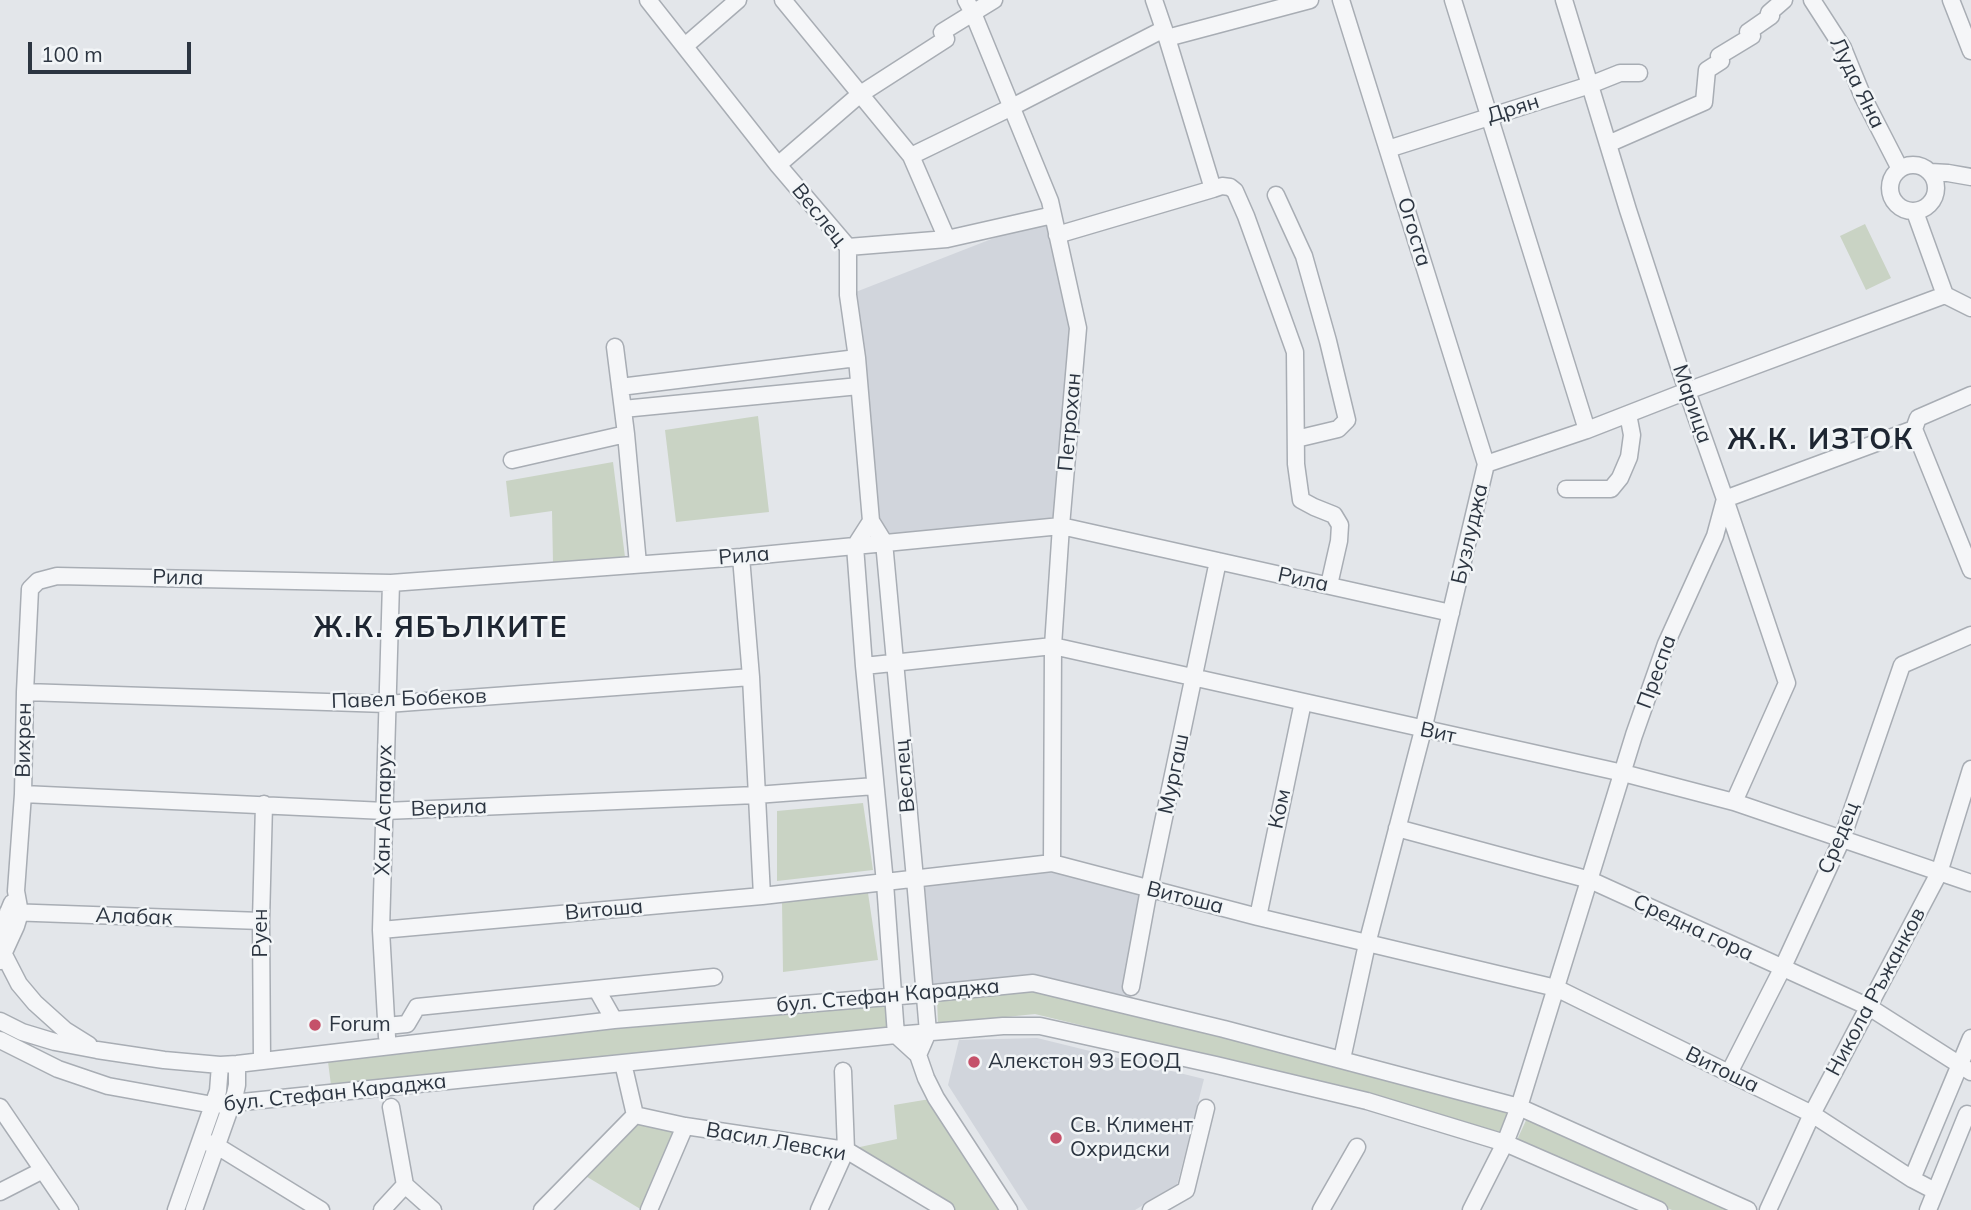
<!DOCTYPE html>
<meta charset="utf-8">
<style>
body{margin:0}
#map{position:relative;width:1971px;height:1210px;overflow:hidden;background:#e3e6ea;font-family:Mulish,sans-serif}
canvas{display:block}
.scale{position:absolute;left:28px;top:42px;width:163px;height:32px;box-sizing:border-box;border:4px solid #2c3541;border-top:0;padding-left:9px;font-size:21px;line-height:24px;white-space:nowrap;color:#2c3541;-webkit-text-stroke:5px #f2f5f7;paint-order:stroke}
</style>
<div id="map">
<canvas width="1971" height="1210"></canvas>
<div class="scale">100 m</div>
</div>
<script>
const g = document.querySelector('canvas').getContext('2d');
g.lineJoin = 'round';
function fillPath(path, color) {
  g.fillStyle = color;
  g.fill(path, 'evenodd');
}
function poly(rows) {
  const path = new Path2D();
  for (const r of rows) {
    if (r.length === 3) {
      path.moveTo(r[0] + r[2], r[1]);
      path.arc(r[0], r[1], r[2], 0, 2 * Math.PI);
      continue;
    }
    path.moveTo(r[0], r[1]);
    for (let i = 2; i < r.length; i += 2) path.lineTo(r[i], r[i + 1]);
  }
  return path;
}
function trace(path, color, width, dash) {
  g.strokeStyle = color;
  g.lineWidth = width;
  g.lineCap = dash ? 'butt' : 'round';
  g.setLineDash(dash || []);
  g.stroke(path);
}
function write(font, color, halo, rows, align = 'center') {
  g.font = font + ' Mulish,sans-serif';
  g.lineWidth = 5;
  g.setLineDash([]);
  g.textBaseline = 'middle';
  g.strokeStyle = halo;
  g.fillStyle = color;
  for (const [text, x, y, turn = 0] of rows) {
    g.save();
    g.translate(x, y);
    g.rotate((+turn || 0) * Math.PI / 180);
    g.textAlign = isNaN(turn) ? turn : align;
    if (halo) g.strokeText(text, 0, 0);
    g.fillText(text, 0, 0);
    g.restore();
  }
}
const built = poly([
 [1053,215,1078,328,1061,526,884,542,858,429,848,295],
 [1052,863,1149,889,1127,1004,924,994,915,879],
 [1037,1038,1204,1079,1177,1185,1135,1210,1028,1210,948,1085,959,1040]
]);
const green = poly([
 [1865,224,1891,278,1866,290,1840,236],
 [758,416,769,512,676,522,665,430],
 [613,462,625,557,553,563,552,511,510,517,506,481],
 [863,803,873,870,777,881,777,811],
 [868,893,878,960,783,972,782,901],
 [1037,990,1509,1109,1500,1132,1388,1100,1035,1014,938,1024,937,999],
 [893,996,896,1035,332,1093,327,1054],
 [936,1098,1009,1210,946,1210,846,1150,897,1139,894,1105],
 [635,1115,685,1126,642,1210,579,1172],
 [1528,1116,1737,1210,1672,1210,1630,1192,1517,1140]
]);
const minor = poly([
 [648,0,778,165,848,247,848,295,857,358,871,521,884,542,915,879,928,1032,918,1055],
 [783,0,911,156,947,239],
 [966,0,973,13,1050,201,1078,328,1061,526,1053,646,1052,863],
 [1154,0,1167,38,1213,189,1222,186,1230,187,1235,191,1246,216,1295,352,1296,464,1301,500,1314,507,1334,515,1340,525,1339,541,1329,585],
 [1341,0,1486,464],
 [1453,0,1587,430],
 [1564,0,1628,210,1687,391,1725,499,1787,683,1734,802],
 [1812,0,1843,48,1863,97,1900,169],
 [1951,0,1971,51],
 [1167,38,1310,0],
 [685,46,738,0],
 [1608,144,1704,102,1707,70,1721,61,1719,56,1752,36,1748,32,1771,16,1769,13,1784,0],
 [1388,149,1590,85,1620,73,1639,73],
 [911,156,1012,107,1164,29],
 [1913,188,23],
 [778,165,859,95,946,39,942,32,994,0],
 [1930,172,1948,173,1971,177],
 [1276,195,1304,256,1328,341,1347,420,1338,429,1296,439],
 [1915,212,1945,295,1971,308],
 [1057,235,1213,189],
 [848,247,947,239,1053,215],
 [615,347,626,434,638,564],
 [620,387,857,358],
 [623,409,859,386],
 [1914,429,1971,570],
 [512,460,626,434],
 [1486,464,1587,430,1687,391,1945,295],
 [1566,489,1611,489,1620,478,1629,457,1632,435,1628,414],
 [871,521,855,546,864,666,885,883,896,1035,918,1055,926,1078,936,1098,1009,1210],
 [741,557,751,677,762,896],
 [864,666,1053,646,1623,773,1734,802,1971,883],
 [25,692,387,704,751,677],
 [23,794,385,811,756,795,875,786],
 [1397,828,1590,880,1869,1007,1971,1072],
 [8,912,261,921],
 [1258,917,1303,702],
 [381,930,762,896,1052,863,1258,917,1556,988,1812,1114,1912,1179,1935,1191],
 [0,932,12,903],
 [0,947,19,984,35,1003,65,1030,89,1045],
 [0,961,16,926,20,913,16,891,23,794,25,692,30,589,38,581,57,576,391,583,741,557,1061,526,1451,613],
 [1131,987,1149,889,1218,561],
 [597,990,614,1020],
 [0,1021,22,1032,55,1042,97,1050,164,1060,220,1065,237,1064,614,1020,924,994,1033,983,1224,1029,1519,1107,1748,1210],
 [386,1026,407,1024,417,1007,714,977],
 [387,1037,381,930,391,583],
 [0,1040,58,1069,108,1086,213,1105,896,1035,1003,1026,1040,1026,1216,1065,1367,1101,1505,1143,1659,1210],
 [1342,1059,1367,944,1423,730,1486,464],
 [262,1061,261,921,264,804],
 [1729,1073,1782,969,1842,839,1902,665,1971,635],
 [0,1107,70,1210],
 [391,1107,405,1185,433,1210],
 [635,1115,685,1126,846,1150,946,1210],
 [209,1143,217,1146,321,1210],
 [1912,1179,1971,1038],
 [0,1192,43,1170],
 [176,1210,218,1091,220,1065],
 [194,1210,235,1094,237,1085,237,1064],
 [382,1210,405,1185],
 [542,1210,635,1115,623,1063],
 [649,1210,685,1126],
 [819,1210,846,1150,843,1071],
 [1151,1210,1186,1190,1206,1108],
 [1321,1210,1357,1147],
 [1471,1210,1505,1143,1519,1107,1634,735,1666,644,1715,536,1725,499,1914,429,1918,418,1971,395],
 [1768,1210,1812,1114,1939,873,1971,769],
 [1928,1210,1967,1114]
]);
const markers = [
 [315,1025,7,"#c5516a"],
 [974,1062,7,"#c5516a"],
 [1056,1138,7,"#c5516a"]
];
const streetNames = [
 ["Луда Яна",1857,83,64],
 ["Дрян",1513,109,-17],
 ["Веслец",819,215,51],
 ["Огоста",1414,232,73],
 ["Марица",1692,404,71],
 ["Петрохан",1070,422,-85],
 ["Бузлуджа",1470,534,-77],
 ["Рила",744,556,-5],
 ["Рила",178,578,1],
 ["Рила",1303,580,12],
 ["Преспа",1657,672,-70],
 ["Павел Бобеков",409,699,-2],
 ["Вит",1438,733,12],
 ["Вихрен",24,740,-89],
 ["Мургаш",1174,774,-78],
 ["Веслец",905,776,-95],
 ["Верила",449,808,-2],
 ["Ком",1280,809,-78],
 ["Хан Аспарух",384,810,-89],
 ["Средец",1839,838,-68],
 ["Витоша",1185,898,14],
 ["Витоша",604,910,-5],
 ["Алабак",134,917,2],
 ["Средна гора",1693,928,25],
 ["Руен",261,933,-90],
 ["Никола Ръжанков",1876,992,-62],
 ["бул. Стефан Караджа",888,996,-5],
 ["Витоша",1722,1070,26],
 ["бул. Стефан Караджа",335,1093,-6],
 ["Васил Левски",776,1142,10]
];
const poiNames = [
 ["Forum",329,1025],
 ["Алекстон 93 ЕООД",988,1062],
 ["Св. Климент",1070,1126],
 ["Охридски",1070,1150]
];
const districtNames = [
 ["Ж.К. ИЗТОК",1821,441],
 ["Ж.К. ЯБЪЛКИТЕ",441,629]
];
fillPath(built, '#d1d5dc');
fillPath(green, '#c9d3c4');
trace(minor, '#a8adb4', 19);
trace(minor, '#f5f6f8', 16);
for (const [x, y, r, color] of markers) {
  const dot = new Path2D();
  dot.arc(x, y, r, 0, 2 * Math.PI);
  g.fillStyle = color;
  g.fill(dot);
  trace(dot, '#f2f5f7', 2.5);
}
write('21px', '#2c3541', '#f2f5f7', streetNames);
write('21px', '#2c3541', '#f2f5f7', poiNames, 'left');
g.letterSpacing = '2px';
write('bold 28px', '#1e2632', '#f2f5f7', districtNames);
g.letterSpacing = '0px';
</script>
